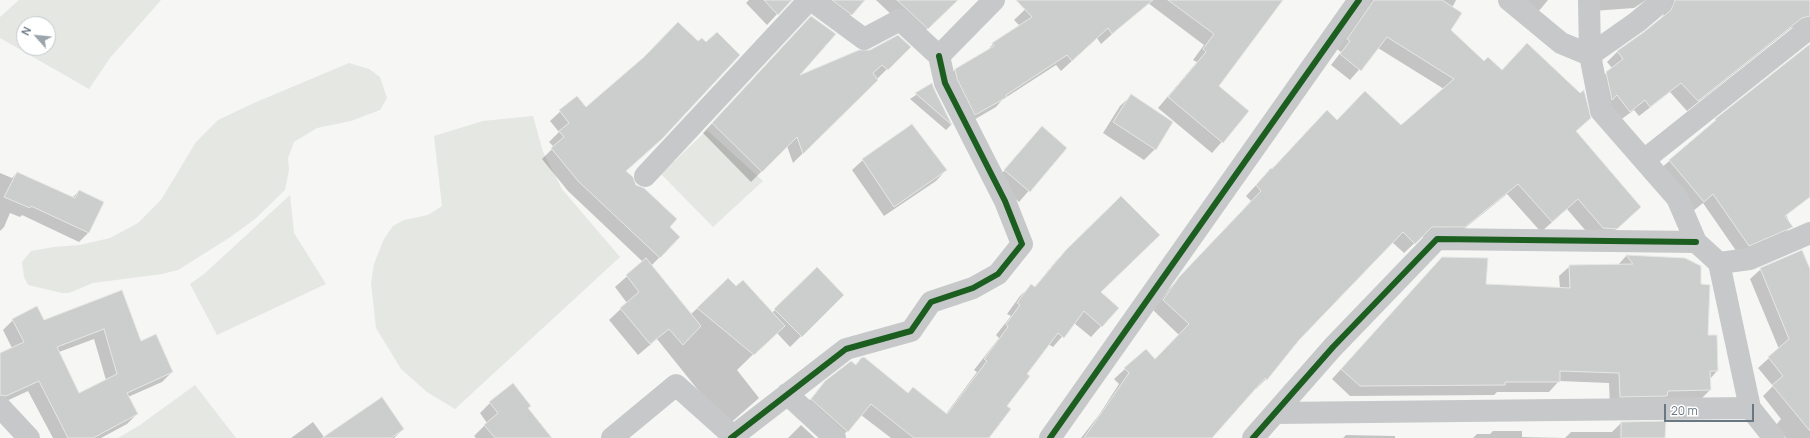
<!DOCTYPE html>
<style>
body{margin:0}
#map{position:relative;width:1810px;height:438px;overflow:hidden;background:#f6f6f5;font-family:Manrope,sans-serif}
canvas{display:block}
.north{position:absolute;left:16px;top:16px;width:40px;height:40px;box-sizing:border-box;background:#fff;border:1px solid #c3c9cd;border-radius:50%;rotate:297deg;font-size:11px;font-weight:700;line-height:16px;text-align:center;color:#697882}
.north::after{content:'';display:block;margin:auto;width:14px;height:18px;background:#9aa4aa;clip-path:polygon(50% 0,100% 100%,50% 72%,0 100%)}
.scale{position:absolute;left:1664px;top:404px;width:90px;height:18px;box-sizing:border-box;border:2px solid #697882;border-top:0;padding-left:5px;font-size:12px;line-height:14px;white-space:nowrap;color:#697882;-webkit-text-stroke:3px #fff;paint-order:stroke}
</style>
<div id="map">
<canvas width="1810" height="438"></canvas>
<div class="north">N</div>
<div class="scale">20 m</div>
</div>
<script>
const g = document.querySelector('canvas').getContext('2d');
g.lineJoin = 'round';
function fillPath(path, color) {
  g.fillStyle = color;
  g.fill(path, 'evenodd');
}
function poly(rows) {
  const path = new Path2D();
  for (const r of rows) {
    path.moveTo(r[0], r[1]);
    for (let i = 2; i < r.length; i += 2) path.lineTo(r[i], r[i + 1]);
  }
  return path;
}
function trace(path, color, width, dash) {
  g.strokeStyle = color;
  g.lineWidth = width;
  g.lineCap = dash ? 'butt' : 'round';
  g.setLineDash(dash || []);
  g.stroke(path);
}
const green = poly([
 [19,0,161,0,110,58,89,89,0,38,0,17],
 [24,24,48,24,48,48,24,48],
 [349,63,369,69,380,77,387,98,380,110,351,121,317,128,294,142,288,158,289,170,285,190,255,219,229,238,178,270,162,274,93,283,69,293,62,293,28,285,24,277,22,262,31,251,54,247,80,245,110,238,138,223,161,200,196,142,218,120,254,103],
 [533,116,543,152,562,189,620,257,455,409,427,392,401,369,376,328,371,283,374,264,384,239,393,226,404,220,428,215,442,206,434,136,483,121],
 [707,130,763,181,713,227,661,174],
 [290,195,294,233,326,284,217,335,190,284,204,274],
 [195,385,236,438,118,438,140,425]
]);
const shadow = poly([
 [749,0,793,0,789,1,767,25,746,3],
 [805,0,864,0,841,25],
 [876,0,955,0,917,39],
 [1035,0,1133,0,1140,9,1101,44,1097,38,1061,71,1056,65,1002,100,996,107,965,125,945,80,955,70,986,52,993,44,1020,26,1014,20],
 [1144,0,1282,0,1217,86,1248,112,1212,153,1158,108,1197,62,1193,60,1204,45],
 [1356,0,1456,0,1452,8,1450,30,1484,62,1590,118,1575,132,1630,217,1606,238,1592,238,1567,209,1541,232,1507,194,1454,237,1421,237,1404,253,1392,242,1299,340,1266,379,1256,389,1255,388,1209,438,1081,438,1099,415,1119,384,1114,379,1125,369,1155,360,1179,335,1153,310,1169,289,1251,201,1246,196,1271,169,1337,121,1401,126,1444,89,1378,48,1350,80,1331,65,1341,52,1337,49],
 [1505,0,1548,0,1533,18],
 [1592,0,1646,0,1634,8,1593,11],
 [1659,0,1810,0,1810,32,1798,26,1791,28,1687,111,1670,92,1639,116,1634,110,1619,121,1596,83,1612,68,1607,62,1617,52,1662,18,1665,11],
 [801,27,796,78,909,47,793,163,787,146,751,182,703,133],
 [1810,45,1810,149,1784,209,1791,227,1781,237,1739,255,1703,203,1693,211,1659,170,1716,120],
 [932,84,951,125,946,130,910,99],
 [1131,96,1172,123,1155,149,1144,160,1103,133,1120,106],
 [576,97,586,109,661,139,625,172,668,227,679,237,651,266,691,314,728,280,736,287,772,313,817,269,843,295,790,347,776,332,737,370,759,398,727,426,657,339,638,355,609,320,627,303,615,287,643,262,568,191,542,159,554,147,549,142,559,132,550,121],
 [1042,128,1066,148,1019,202,995,181],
 [863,160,946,170,936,181,884,216,852,170],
 [0,173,12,178,17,173,72,198,79,191,103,202,88,233,79,242,22,215,20,217,10,213,4,227,0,231],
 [1121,197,1100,293,1118,308,1091,337,1074,323,1053,347,1048,344,1025,374,988,438,891,438,861,415,841,438,801,410,826,382,855,365,862,359,907,394,946,414,977,372,974,370,999,338,996,335,1011,316,1007,314,1020,296,1031,286,1034,288,1056,261],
 [1626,256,1684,259,1700,285,1707,336,1717,371,1710,379,1710,390,1700,400,1610,407,1609,383,1559,381,1549,392,1497,392,1494,395,1350,396,1332,379,1442,258,1485,285,1560,288,1559,276,1570,266,1618,265],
 [1761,269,1810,272,1810,438,1786,438,1776,425,1781,419,1763,396,1773,386,1758,368,1779,349,1750,279],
 [122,291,141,342,172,372,162,382,128,397,137,414,127,424,101,438,53,438,28,391,0,404,0,354,12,348,3,330,13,320,44,321],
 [94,339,106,380,79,395,59,352],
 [490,403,526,408,551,438,476,438,474,436,487,423,480,413],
 [313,422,324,437,403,429,394,438,291,438],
 [1665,422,1664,438,1473,438,1477,434,1490,434,1493,431,1522,431,1522,437,1565,438,1571,432,1612,432,1621,423],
 [801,425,815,438,788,438],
 [1346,435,1395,436,1395,438,1343,438]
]);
const building = poly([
 [764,0,792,0,778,15,764,0],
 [832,0,865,0,852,15,832,0],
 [897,0,958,0,928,29,897,0],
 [1016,0,1153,0,1112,34,1108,28,1072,61,1067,55,1006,95,1007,97,975,115,957,79,955,69,994,46,992,43,1032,17,1016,0],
 [1168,0,1283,0,1219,86,1249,111,1223,143,1168,97,1206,52,1203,49,1214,34,1168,0],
 [1374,0,1442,0,1462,13,1451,30,1484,61,1488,57,1502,70,1527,43,1580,93,1584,90,1591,118,1576,131,1641,207,1617,229,1603,228,1578,199,1552,222,1518,184,1465,227,1432,227,1415,244,1403,232,1299,340,1267,380,1265,378,1212,438,1084,438,1129,373,1124,368,1146,349,1155,359,1189,324,1163,300,1179,277,1261,191,1256,185,1271,168,1272,169,1327,110,1337,120,1365,91,1401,125,1454,79,1387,37,1361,71,1340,54,1350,41,1347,39,1374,0],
 [1675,0,1810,0,1810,16,1802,18,1698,101,1681,83,1650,107,1645,100,1630,112,1617,95,1612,100,1606,72,1623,59,1617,51,1644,32,1671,10,1675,0],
 [811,16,836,34,800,75,859,50,870,50,898,35,911,47,888,70,882,65,873,73,878,80,803,154,797,137,762,172,712,123,811,16],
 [678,22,698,41,702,38,706,42,717,32,740,55,662,139,626,171,633,177,636,185,644,188,677,219,670,227,680,237,660,258,578,181,551,148,564,137,559,131,569,123,559,110,577,96,586,107,644,57,678,22],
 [1810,44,1810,197,1785,216,1793,227,1749,246,1713,194,1704,202,1669,160,1716,120,1715,119,1810,44],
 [932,83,934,89,952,125,915,93,932,83],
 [1131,94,1173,122,1156,150,1113,122,1131,94],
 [912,124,947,170,894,207,862,159,912,124],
 [1042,126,1067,148,1030,192,1004,170,1042,126],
 [17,172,75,198,79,190,104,202,89,233,31,206,30,208,4,197,17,172],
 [1121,196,1160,235,1101,292,1119,308,1102,327,1084,311,1064,338,1058,333,1027,374,1030,376,1007,406,1011,409,989,438,914,438,871,404,848,432,811,399,825,381,851,361,856,365,861,358,864,357,908,393,913,387,947,414,987,361,984,359,1008,327,1006,324,1020,305,1017,303,1031,284,1035,287,1066,250,1121,196],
 [1802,250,1810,269,1810,431,1772,385,1783,376,1768,357,1789,339,1760,268,1802,250],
 [1626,255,1685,258,1701,266,1701,284,1710,285,1708,335,1717,335,1718,371,1710,371,1711,390,1668,391,1667,396,1620,397,1619,373,1560,371,1560,382,1505,382,1505,385,1360,386,1341,369,1442,257,1488,258,1486,284,1570,288,1569,265,1633,264,1626,255],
 [646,258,701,326,683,345,669,329,650,344,620,308,639,292,626,275,646,258],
 [817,267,844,295,802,337,774,309,817,267],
 [728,278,736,286,743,280,785,326,754,355,697,308,728,278],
 [122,290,141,341,156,334,173,372,127,393,138,414,93,438,68,438,39,381,6,396,0,395,0,353,24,342,12,319,37,306,44,320,122,290],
 [104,329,117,374,79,393,57,347,104,329],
 [513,383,531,406,528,408,552,438,495,438,484,425,498,413,489,402,513,383],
 [382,397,404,429,391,438,322,438,382,397],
 [1666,421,1665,438,1621,438,1621,422,1666,421]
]);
const minor = poly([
 [811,0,864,39,900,20,939,56,994,0],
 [1509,0,1561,43,1590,55],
 [1589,0,1590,55,1601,111,1677,198,1696,242,1719,263,1750,408,1774,438],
 [1590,55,1637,22,1663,0],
 [1644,160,1810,28],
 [645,176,809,0],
 [1719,263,1750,259,1810,233],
 [787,394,835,438],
 [0,407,29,438],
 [1275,413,1750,408],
 [612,438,676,385,733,436],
 [731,438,846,349,911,331,931,302,973,288,998,274,1022,244,1005,201,945,83,939,56],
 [1050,438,1359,0],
 [1253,438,1333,347,1437,239,1696,242]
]);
const cycleway = poly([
 [731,438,846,349,911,331,931,302,973,288,998,274,1022,244,1005,201,945,83,939,56],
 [1050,438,1359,0],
 [1253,438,1333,347,1437,239,1696,242]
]);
fillPath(green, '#e5e7e3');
fillPath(shadow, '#0003');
fillPath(building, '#cccece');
trace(building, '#e6e6e4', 1);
trace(minor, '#c7c8c9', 22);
trace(cycleway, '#1b5e20', 6);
</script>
